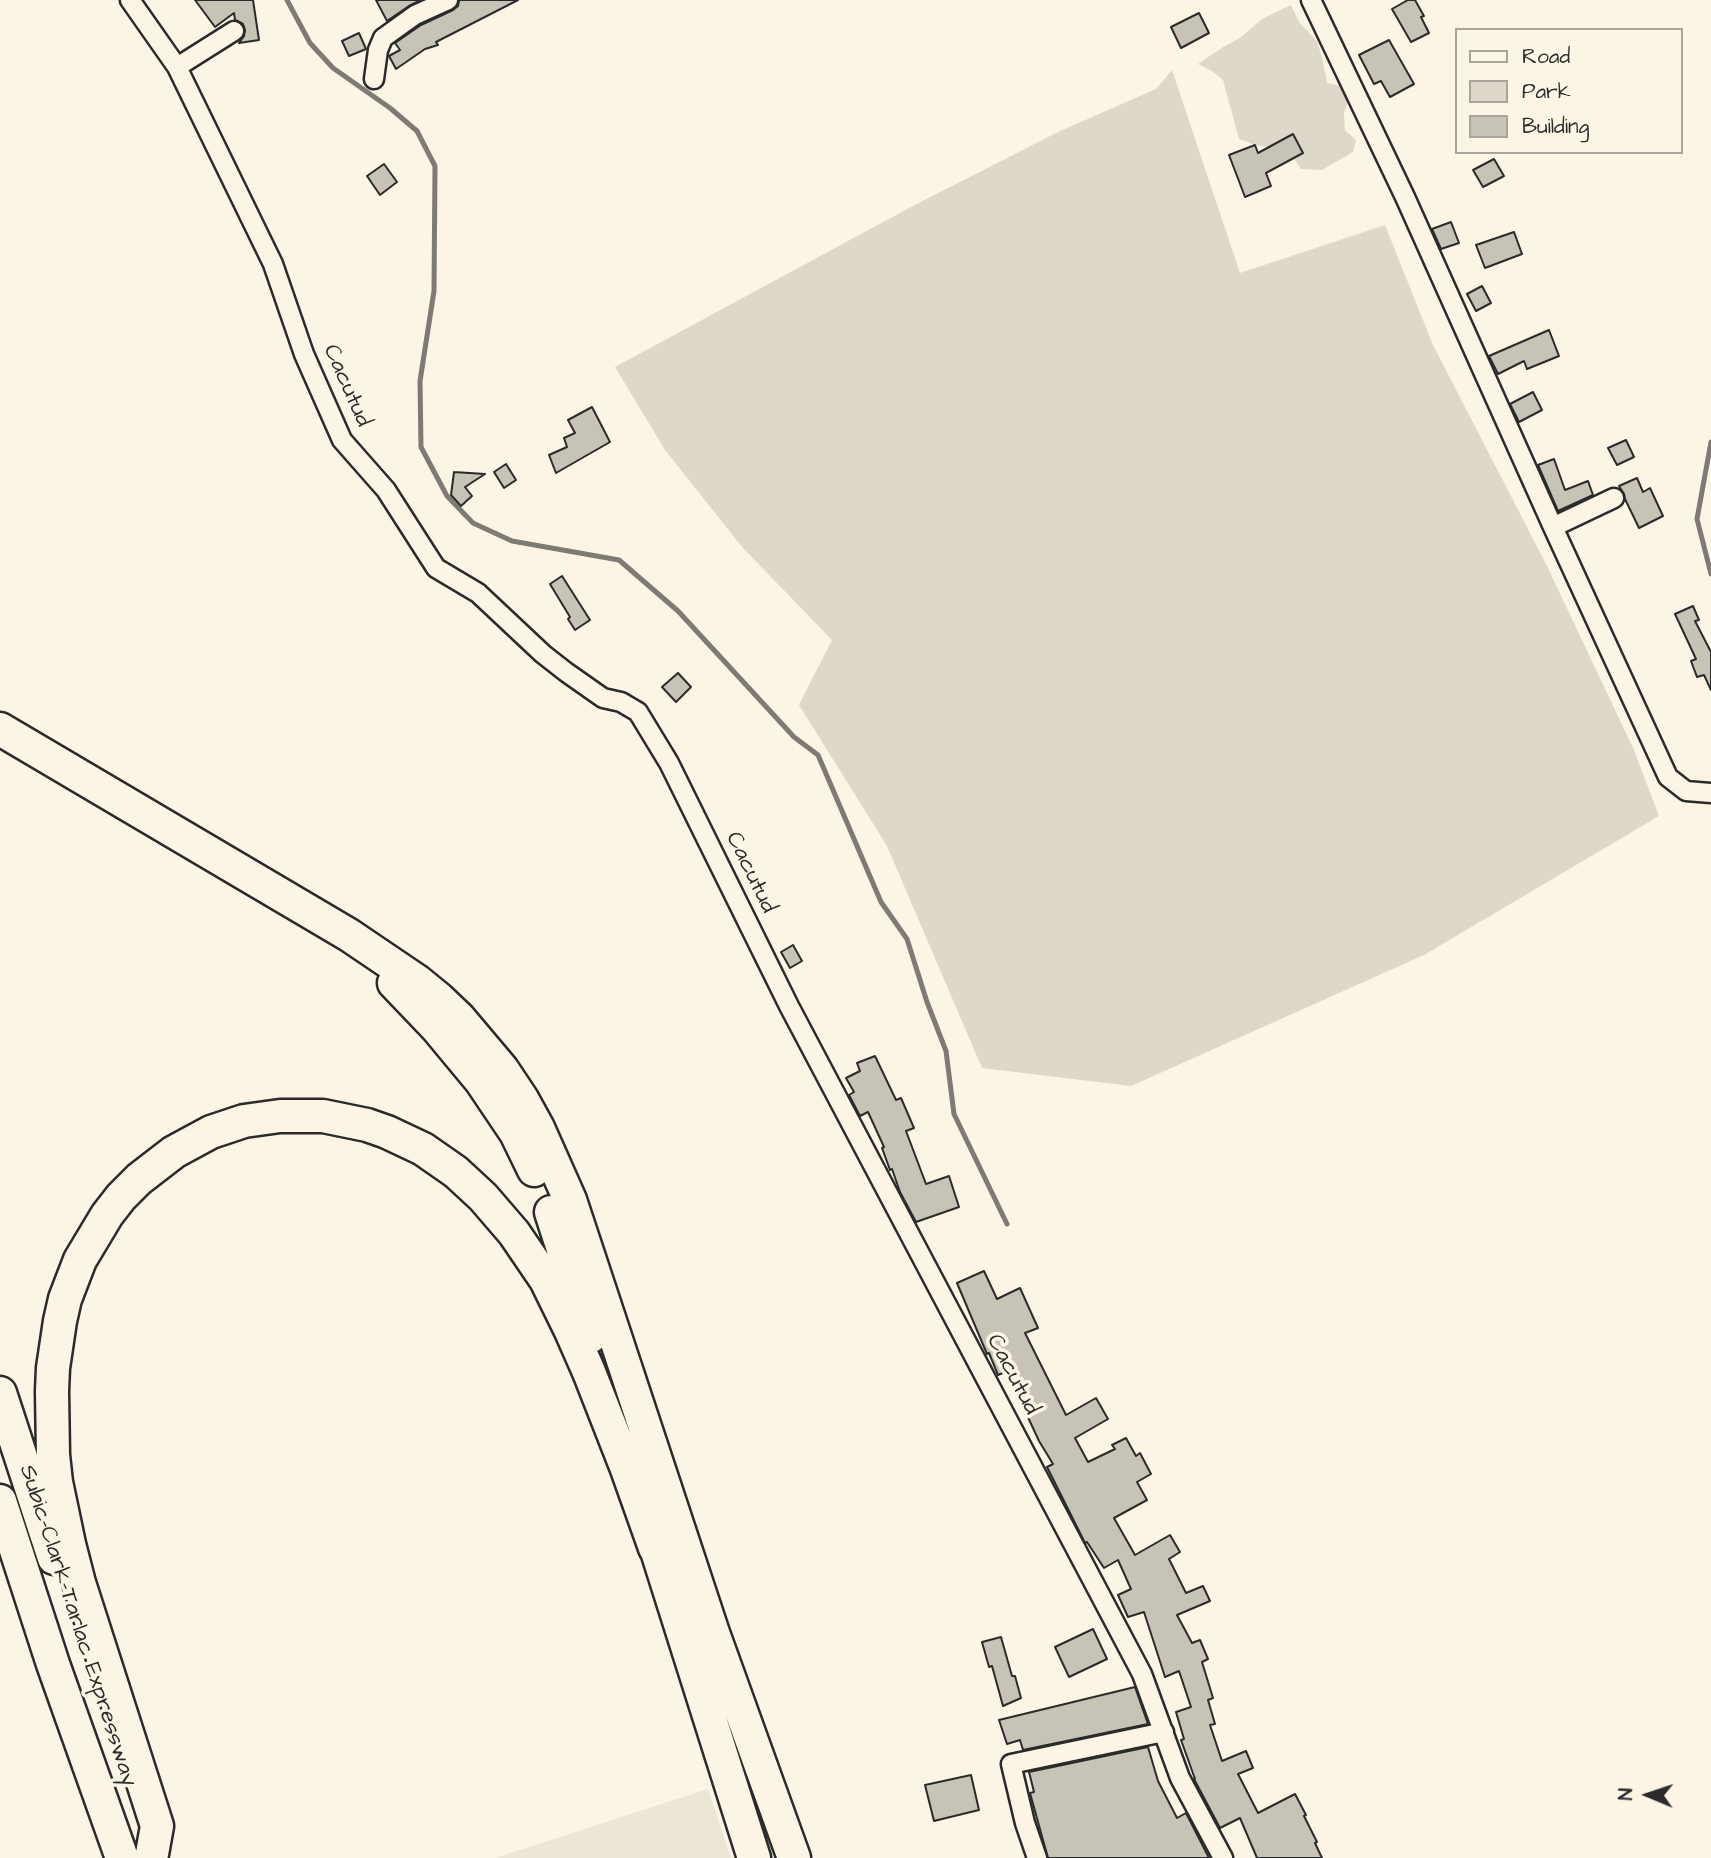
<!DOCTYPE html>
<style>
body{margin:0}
#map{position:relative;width:1711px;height:1858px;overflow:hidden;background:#fcf5e5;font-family:"Architects Daughter",sans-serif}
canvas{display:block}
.legend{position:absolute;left:1455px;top:28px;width:228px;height:126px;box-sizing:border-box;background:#fcf5e5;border:2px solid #a8a49b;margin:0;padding:9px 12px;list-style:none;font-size:21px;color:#2b2b2b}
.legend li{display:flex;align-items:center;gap:14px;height:35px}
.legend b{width:35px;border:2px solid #a8a49b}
.north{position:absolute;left:1613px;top:1760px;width:70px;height:70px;-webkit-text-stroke:5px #fcf5e5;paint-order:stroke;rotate:272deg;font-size:19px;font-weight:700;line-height:28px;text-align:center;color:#2b2b2b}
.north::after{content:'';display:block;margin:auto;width:24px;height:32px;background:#2b2b2b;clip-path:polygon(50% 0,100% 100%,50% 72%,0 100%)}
</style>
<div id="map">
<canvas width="1711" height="1858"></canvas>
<ul class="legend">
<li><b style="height:9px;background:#fcf5e5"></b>Road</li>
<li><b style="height:19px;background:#ded8ca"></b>Park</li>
<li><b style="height:19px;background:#c8c3b7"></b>Building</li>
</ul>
<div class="north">N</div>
</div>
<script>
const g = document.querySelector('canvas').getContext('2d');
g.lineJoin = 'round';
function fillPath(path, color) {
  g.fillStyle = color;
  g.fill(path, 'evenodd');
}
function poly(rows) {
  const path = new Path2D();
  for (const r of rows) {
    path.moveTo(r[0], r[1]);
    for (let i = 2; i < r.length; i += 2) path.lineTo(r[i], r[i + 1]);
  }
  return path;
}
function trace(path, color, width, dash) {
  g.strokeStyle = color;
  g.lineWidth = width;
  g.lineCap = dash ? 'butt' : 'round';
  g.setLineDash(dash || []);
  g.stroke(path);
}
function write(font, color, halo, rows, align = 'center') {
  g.font = font + ' "Architects Daughter",sans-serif';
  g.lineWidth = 7;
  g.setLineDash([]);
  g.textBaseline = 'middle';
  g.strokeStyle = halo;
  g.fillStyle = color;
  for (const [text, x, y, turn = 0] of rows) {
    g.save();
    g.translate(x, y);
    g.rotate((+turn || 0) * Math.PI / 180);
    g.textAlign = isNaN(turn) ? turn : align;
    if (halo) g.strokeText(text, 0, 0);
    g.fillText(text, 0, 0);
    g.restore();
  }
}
const built = poly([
 [708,1789,731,1858,495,1858]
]);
const green = poly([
 [1291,5,1299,22,1317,41,1322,57,1327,83,1341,86,1350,96,1344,113,1345,130,1356,140,1353,152,1322,170,1301,169,1290,153,1282,149,1255,145,1239,139,1223,80,1212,71,1198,64,1223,47,1240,38,1262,19],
 [1172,70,1240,273,1385,225,1433,345,1547,566,1634,750,1659,816,1424,955,1131,1086,982,1068,887,846,799,705,832,640,742,547,665,450,615,367,909,208,1058,132,1156,89]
]);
const stream = poly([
 [287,0,310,43,333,68,390,108,417,131,435,166,434,291,420,381,421,447,447,496,473,523,512,541,619,560,678,611,794,737,818,755,881,902,907,939,927,1002,946,1051,954,1114,1007,1224],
 [1711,442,1697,519,1711,574]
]);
const building = poly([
 [195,0,253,0,259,40,239,43,244,36,245,30,243,24,235,20,234,13,215,27,195,0],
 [376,0,421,0,409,6,387,21,376,0],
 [459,0,518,0,436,42,438,45,425,49,396,69,389,56,400,50,395,43,421,25,453,10,458,6,459,0],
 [1408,0,1415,0,1424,16,1421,17,1429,33,1411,42,1392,9,1408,0],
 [1199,13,1209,33,1181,48,1171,27,1199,13],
 [359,33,366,49,349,56,342,41,359,33],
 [1389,40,1414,84,1390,97,1381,81,1374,84,1359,55,1389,40],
 [1293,134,1303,153,1266,173,1271,186,1245,197,1229,155,1255,145,1258,153,1293,134],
 [1494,159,1504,176,1483,187,1473,170,1494,159],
 [384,164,397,182,380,195,367,176,384,164],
 [1451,222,1459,243,1441,249,1432,229,1451,222],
 [1514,232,1522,254,1485,268,1476,245,1514,232],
 [1482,286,1491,303,1476,311,1467,294,1482,286],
 [1549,330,1559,356,1527,369,1524,361,1498,374,1489,356,1549,330],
 [1533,392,1542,410,1519,422,1510,404,1533,392],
 [592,407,610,442,556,473,549,455,567,447,564,438,575,433,568,420,592,407],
 [1626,440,1634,457,1617,465,1608,448,1626,440],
 [1554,459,1565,490,1588,481,1593,495,1558,511,1538,465,1554,459],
 [506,464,516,480,504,488,494,472,506,464],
 [454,472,485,474,465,487,472,496,461,506,451,495,454,472],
 [1637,478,1643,492,1650,488,1663,516,1639,528,1625,499,1624,494,1619,486,1637,478],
 [562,576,590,620,575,630,568,619,570,617,550,584,562,576],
 [1693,606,1699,620,1695,621,1711,652,1711,690,1704,675,1697,677,1691,661,1696,659,1675,614,1693,606],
 [678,673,691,687,676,702,662,687,678,673],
 [793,945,802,961,790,968,781,952,793,945],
 [875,1056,896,1100,901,1098,914,1128,906,1131,926,1184,949,1176,959,1207,916,1222,900,1192,892,1169,890,1170,882,1148,884,1147,868,1112,860,1116,849,1095,854,1092,846,1078,860,1071,857,1063,875,1056],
 [984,1271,997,1299,1020,1288,1038,1328,1025,1333,1066,1415,1096,1398,1108,1419,1075,1438,1088,1462,1115,1449,1112,1445,1126,1438,1136,1456,1140,1453,1151,1474,1137,1482,1147,1500,1114,1518,1135,1555,1170,1535,1180,1552,1169,1559,1186,1593,1203,1586,1210,1601,1177,1615,1192,1643,1200,1640,1208,1659,1202,1662,1213,1698,1208,1700,1215,1724,1210,1725,1222,1761,1246,1751,1253,1768,1238,1774,1258,1813,1295,1794,1306,1815,1304,1816,1317,1842,1315,1843,1322,1858,1257,1858,1240,1818,1220,1828,1194,1779,1195,1779,1181,1740,1184,1739,1176,1712,1191,1707,1179,1671,1165,1677,1144,1612,1128,1617,1118,1595,1131,1589,1118,1560,1104,1568,1087,1542,1085,1543,1047,1467,1053,1464,1039,1441,1020,1400,1029,1395,1015,1368,998,1375,989,1353,987,1354,957,1283,984,1271],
 [1093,1629,1107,1659,1069,1677,1055,1647,1093,1629],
 [1001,1637,1012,1676,1015,1676,1021,1698,1003,1706,992,1666,989,1667,982,1642,1001,1637],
 [1135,1687,1148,1724,1023,1750,1020,1740,1007,1744,999,1720,1135,1687],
 [1148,1747,1158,1781,1177,1818,1186,1813,1209,1858,1048,1858,1030,1793,1034,1792,1029,1772,1148,1747],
 [971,1775,979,1810,934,1821,925,1785,971,1775]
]);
const street = poly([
 [130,0,177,67,273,264,304,354,342,440,386,490,436,568,478,593,543,654,566,672,603,698,621,702,638,712,669,763,789,1006,1142,1674,1180,1778,1223,1858],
 [1311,0,1405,197,1553,527,1668,777,1686,791,1711,793],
 [177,67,234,31],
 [374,79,378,50,383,38,415,15,448,0],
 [1553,527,1614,498],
 [1037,1858,1025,1823,1011,1764,1164,1732]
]);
const highway = poly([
 [0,729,349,935,417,981,439,999,459,1018,502,1069,522,1099,538,1128,570,1200,713,1633,794,1858],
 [394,983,437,1028,481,1081,516,1133,534,1170],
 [551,1212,591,1336],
 [0,1393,54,1558],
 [0,1501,53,1664,122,1858],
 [650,1529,754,1858],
 [152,1854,157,1826,79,1583,69,1544,56,1482,53,1455,52,1391,53,1368,60,1321,65,1299,80,1260,107,1215,121,1197,139,1179,174,1152,211,1132,244,1121,280,1116,323,1116,367,1125,387,1132,423,1149,456,1172,483,1197,514,1233,546,1280,571,1331,589,1372,627,1469,655,1548]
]);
const streetNames = [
 ["Cacutud",346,386,66],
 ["Cacutud",750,873,64],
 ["Cacutud",1012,1375,62],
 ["Subic-Clark-Tarlac Expressway",77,1626,72]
];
fillPath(built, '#ece6d7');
fillPath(green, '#ded8ca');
trace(stream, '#7d7b74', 5);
fillPath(building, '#c8c3b7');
trace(building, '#2b2b2b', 2);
trace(street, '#2b2b2b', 23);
trace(highway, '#2b2b2b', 37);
trace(street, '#fcf5e5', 18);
trace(highway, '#fcf5e5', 32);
write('23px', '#2b2b2b', '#fcf5e5', streetNames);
</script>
